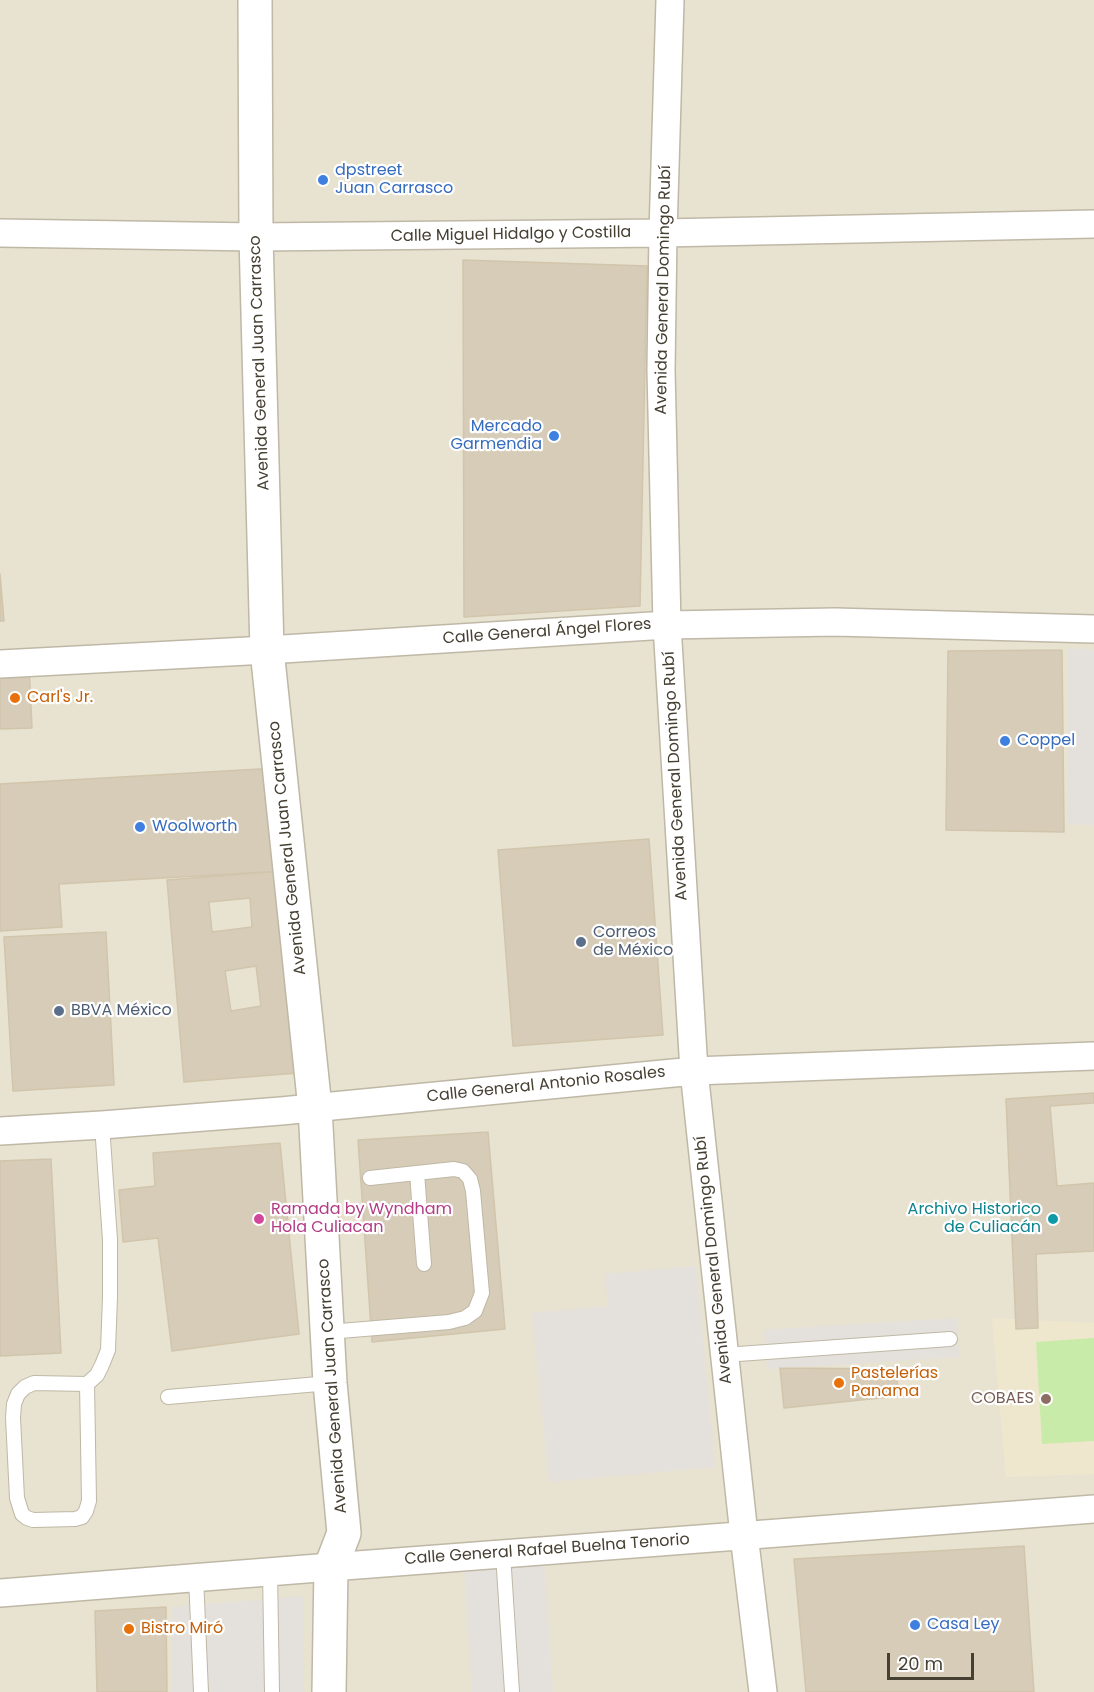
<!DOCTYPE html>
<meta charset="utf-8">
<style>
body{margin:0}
#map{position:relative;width:1094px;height:1692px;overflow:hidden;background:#f3f0e4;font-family:Poppins,sans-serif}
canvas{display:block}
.scale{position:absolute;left:887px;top:1653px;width:87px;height:27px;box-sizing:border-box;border:3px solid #464033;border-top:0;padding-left:8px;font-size:18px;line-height:21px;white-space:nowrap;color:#464033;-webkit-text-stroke:4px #fff;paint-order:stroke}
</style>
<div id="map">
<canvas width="1094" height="1692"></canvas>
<div class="scale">20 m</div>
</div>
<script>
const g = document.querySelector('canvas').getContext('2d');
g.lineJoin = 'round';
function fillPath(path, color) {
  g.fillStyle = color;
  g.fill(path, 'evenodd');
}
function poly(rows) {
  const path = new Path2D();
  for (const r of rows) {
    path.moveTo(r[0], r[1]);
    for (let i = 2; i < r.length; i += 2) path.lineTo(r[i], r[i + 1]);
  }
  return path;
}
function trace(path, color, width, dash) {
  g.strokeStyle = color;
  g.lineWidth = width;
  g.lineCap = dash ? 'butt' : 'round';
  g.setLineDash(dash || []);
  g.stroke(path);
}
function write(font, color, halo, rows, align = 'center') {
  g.font = font + ' Poppins,sans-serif';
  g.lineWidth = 4.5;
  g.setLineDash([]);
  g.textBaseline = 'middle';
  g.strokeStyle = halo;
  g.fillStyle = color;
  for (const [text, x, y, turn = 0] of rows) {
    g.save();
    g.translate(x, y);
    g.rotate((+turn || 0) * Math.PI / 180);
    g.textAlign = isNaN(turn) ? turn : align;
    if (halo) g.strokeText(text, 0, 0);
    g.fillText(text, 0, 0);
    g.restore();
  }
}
const residential = poly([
 [0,0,1094,0,1094,1692,0,1692]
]);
const education = poly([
 [992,1318,1094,1323,1094,1474,1006,1477]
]);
const green = poly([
 [1094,1338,1094,1441,1042,1444,1036,1342]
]);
const parking = poly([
 [1068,648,1094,650,1094,825,1067,824],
 [696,1266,715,1467,549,1482,532,1313,608,1306,605,1274],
 [957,1318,959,1357,767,1369,764,1330],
 [544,1561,553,1692,472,1692,464,1566],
 [304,1596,304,1692,171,1692,171,1607]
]);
const building = poly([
 [463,260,647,266,640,606,464,617,463,260],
 [0,574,4,621,0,621,0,574],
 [1062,650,1064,832,946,830,948,651,1062,650],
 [29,667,32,728,0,729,0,669,29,667],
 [277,768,283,871,59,884,62,927,0,931,0,784,277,768],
 [649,839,663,1035,513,1046,498,850,649,839],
 [282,871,298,1073,184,1082,167,880,282,871],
 [250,898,252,927,212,932,209,902,250,898],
 [256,966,261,1006,231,1011,225,971,256,966],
 [106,932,114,1085,13,1091,4,937,106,932],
 [1094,1093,1094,1103,1050,1106,1057,1186,1094,1183,1094,1251,1036,1254,1038,1328,1016,1329,1006,1099,1094,1093],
 [488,1132,505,1329,372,1342,358,1140,488,1132],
 [280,1143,299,1334,172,1351,158,1238,123,1242,119,1190,155,1186,153,1153,280,1143],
 [51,1159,61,1353,0,1356,0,1161,51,1159],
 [780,1368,896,1369,899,1396,784,1408,780,1368],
 [1024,1546,1034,1692,806,1692,794,1559,1024,1546],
 [166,1607,167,1692,97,1692,95,1611,166,1607]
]);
const service = poly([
 [417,1173,424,1264],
 [328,1332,449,1322,465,1318,475,1311,482,1293,473,1191,470,1179,463,1171,454,1169,370,1178],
 [724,1355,950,1339],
 [87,1384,89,1501,86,1511,82,1517,75,1519,33,1520,27,1518,22,1514,17,1498,13,1418,14,1404,18,1394,25,1387,34,1383,87,1384,97,1375,102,1365,108,1350,110,1297,110,1240,102,1125],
 [168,1397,330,1383],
 [503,1554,512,1692],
 [270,1571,272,1692],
 [196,1577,201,1692]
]);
const minor = poly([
 [670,0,663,233,661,370,667,625,694,1071,744,1535,763,1692],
 [0,233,256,237,663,233,1094,224],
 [0,664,267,650,667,625,835,622,1094,629],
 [0,1131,102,1125,281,1111,694,1071,1094,1056],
 [0,1593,331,1567,1094,1509]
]);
const tertiary = poly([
 [255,0,256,237,267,650,315,1108,330,1383,344,1533,331,1567,329,1692]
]);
const markers = [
 [323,180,6,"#3f7fe0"],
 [554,436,6,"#3f7fe0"],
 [15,698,6,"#e8710a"],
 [1005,741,6,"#3f7fe0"],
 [140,827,6,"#3f7fe0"],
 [581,942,6,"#5c6f8a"],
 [59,1011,6,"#5c6f8a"],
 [259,1219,6,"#d1479c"],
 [1053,1219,6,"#0f9aa8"],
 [839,1383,6,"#e8710a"],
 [1046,1399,6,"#8d6e63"],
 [915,1625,6,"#3f7fe0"],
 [129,1629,6,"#e8710a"]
];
const shopNames = [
 ["dpstreet",335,171],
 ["Juan Carrasco",335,189],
 ["Mercado",542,427,"right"],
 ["Garmendia",542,445,"right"],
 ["Coppel",1017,741],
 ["Woolworth",152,827],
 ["Casa Ley",927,1625]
];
const streetNames = [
 ["Calle Miguel Hidalgo y Costilla",511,235,-1],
 ["Avenida General Domingo Rubí",664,290,-89],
 ["Avenida General Juan Carrasco",260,363,-92],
 ["Calle General Ángel Flores",547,632,-4],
 ["Avenida General Domingo Rubí",676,776,-93],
 ["Avenida General Juan Carrasco",288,848,-96],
 ["Calle General Antonio Rosales",546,1085,-6],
 ["Avenida General Domingo Rubí",714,1260,-96],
 ["Avenida General Juan Carrasco",333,1386,-94],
 ["Calle General Rafael Buelna Tenorio",547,1550,-4]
];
const foodNames = [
 ["Carl's Jr.",27,698],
 ["Pastelerías",851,1374],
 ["Panama",851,1392],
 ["Bistro Miró",141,1629]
];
const serviceNames = [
 ["Correos",593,933],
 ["de México",593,951],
 ["BBVA México",71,1011]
];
const hotelNames = [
 ["Ramada by Wyndham",271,1210],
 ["Hola Culiacan",271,1228]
];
const cultureNames = [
 ["Archivo Historico",1041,1210],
 ["de Culiacán",1041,1228]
];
const educationNames = [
 ["COBAES",1034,1399]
];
fillPath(residential, '#e8e2d1');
fillPath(education, '#eee7cd');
fillPath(green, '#c9eba9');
fillPath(parking, '#e4e1dd');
fillPath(building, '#d6ccb8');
trace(building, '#d1c5ab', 1.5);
trace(service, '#bfb8a6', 16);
trace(minor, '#bfb8a6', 30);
trace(tertiary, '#bfb8a6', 36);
trace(service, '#fff', 14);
trace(minor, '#fff', 27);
trace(tertiary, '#fff', 33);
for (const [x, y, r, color] of markers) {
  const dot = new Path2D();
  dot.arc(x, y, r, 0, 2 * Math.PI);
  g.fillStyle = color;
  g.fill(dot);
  trace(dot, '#fff', 2);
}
write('16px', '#366cbe', '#fff', shopNames, 'left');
write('16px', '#464033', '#fff', streetNames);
write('16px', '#c56008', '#fff', foodNames, 'left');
write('16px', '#4e5e75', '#fff', serviceNames, 'left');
write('16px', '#b23c85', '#fff', hotelNames, 'left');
write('16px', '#0d838f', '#fff', cultureNames, 'right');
write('16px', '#785e54', '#fff', educationNames, 'right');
</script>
